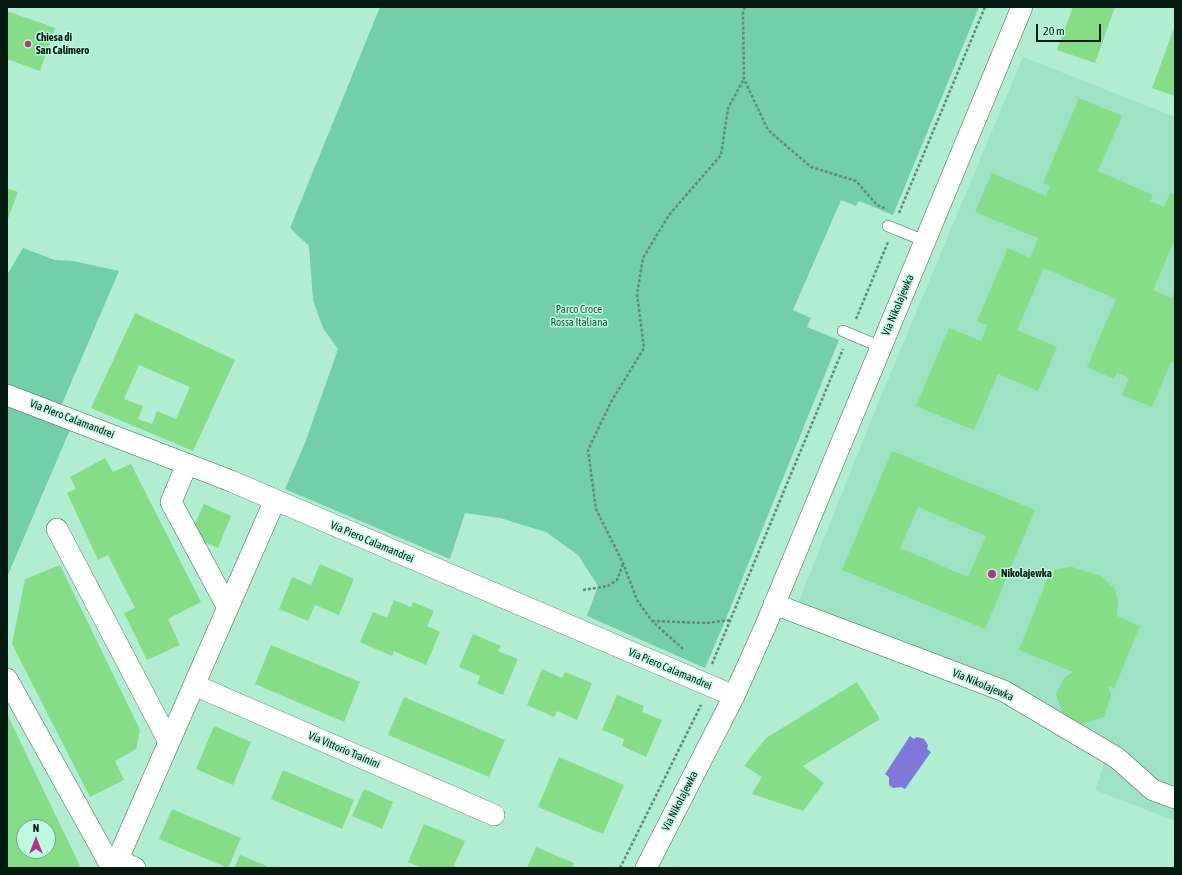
<!DOCTYPE html>
<style>
body{margin:0}
#map{position:relative;width:1182px;height:875px;overflow:hidden;background:#b0edd1;font-family:"Asap Condensed",sans-serif}
canvas{display:block}
.frame{position:absolute;inset:0;border:8px solid #021910;pointer-events:none}
.north{position:absolute;left:16px;top:819px;width:40px;height:40px;box-sizing:border-box;background:#bdfade;border:1px solid #72a08c;border-radius:50%;rotate:0deg;font-size:11px;font-weight:700;line-height:16px;text-align:center;color:#021910}
.north::after{content:'';display:block;margin:auto;width:14px;height:18px;background:#b13586;clip-path:polygon(50% 0,100% 100%,50% 72%,0 100%)}
.scale{position:absolute;left:1036px;top:24px;width:65px;height:18px;box-sizing:border-box;border:2px solid #021910;border-top:0;padding-left:5px;font-size:12px;line-height:14px;white-space:nowrap;color:#021910;-webkit-text-stroke:3px #bdfade;paint-order:stroke}
</style>
<div id="map">
<canvas width="1182" height="875"></canvas>
<div class="frame"></div>
<div class="north">N</div>
<div class="scale">20 m</div>
</div>
<script>
const g = document.querySelector('canvas').getContext('2d');
g.lineJoin = 'round';
function fillPath(path, color) {
  g.fillStyle = color;
  g.fill(path, 'evenodd');
}
function poly(rows) {
  const path = new Path2D();
  for (const r of rows) {
    path.moveTo(r[0], r[1]);
    for (let i = 2; i < r.length; i += 2) path.lineTo(r[i], r[i + 1]);
  }
  return path;
}
function trace(path, color, width, dash) {
  g.strokeStyle = color;
  g.lineWidth = width;
  g.lineCap = dash ? 'butt' : 'round';
  g.setLineDash(dash || []);
  g.stroke(path);
}
function write(font, color, halo, rows, align = 'center') {
  g.font = font + ' "Asap Condensed",sans-serif';
  g.lineWidth = 3;
  g.setLineDash([]);
  g.textBaseline = 'middle';
  g.strokeStyle = halo;
  g.fillStyle = color;
  for (const [text, x, y, turn = 0] of rows) {
    g.save();
    g.translate(x, y);
    g.rotate((+turn || 0) * Math.PI / 180);
    g.textAlign = isNaN(turn) ? turn : align;
    if (halo) g.strokeText(text, 0, 0);
    g.fillText(text, 0, 0);
    g.restore();
  }
}
const built = poly([
 [1023,57,1175,117,1175,821,1095,790,1105,762,998,699,793,616,877,406]
]);
const green = poly([
 [380,7,979,7,893,215,859,201,856,206,841,200,793,310,811,318,807,327,839,340,725,621,705,668,587,616,598,586,578,555,546,532,500,518,465,513,450,559,285,489,305,443,338,349,323,328,313,300,309,246,290,228],
 [23,248,55,260,73,261,119,271,61,406,7,388,7,275],
 [7,401,72,425,7,577]
]);
const water = poly([
 [910,736,914,739,917,737,924,739,928,745,927,749,931,752,905,789,901,787,893,788,889,785,889,777,885,774]
]);
const building = poly([
 [1073,7,1115,7,1095,63,1057,50],
 [7,11,55,28,40,71,7,59],
 [1175,26,1175,96,1152,88],
 [1079,98,1122,116,1098,171,1153,195,1150,201,1164,207,1170,193,1175,195,1175,245,1173,244,1153,290,1172,298,1175,290,1175,364,1171,362,1152,407,1122,395,1129,378,1117,373,1114,379,1087,367,1116,299,1044,268,1017,330,1057,347,1038,391,998,374,974,430,916,406,949,328,981,341,988,325,977,321,1008,248,1030,258,1038,238,975,212,992,173,1046,196,1050,186,1043,183],
 [7,188,18,192,7,221],
 [135,313,235,360,193,451,91,408],
 [139,365,190,387,176,419,157,411,152,424,138,419,143,406,124,399],
 [892,451,1035,510,985,629,842,570],
 [918,507,986,536,968,577,900,548],
 [105,458,113,472,131,464,201,602,168,619,180,645,147,660,124,613,135,608,108,555,98,560,67,493,76,489,70,477],
 [204,504,231,516,218,548,202,541,193,528],
 [320,564,354,579,339,615,315,605,308,621,279,609,292,577,311,585],
 [60,565,140,730,136,749,115,761,124,780,90,797,12,644,25,579],
 [1072,567,1101,576,1115,589,1118,601,1117,616,1140,626,1114,689,1108,686,1111,695,1104,717,1080,725,1063,714,1056,695,1064,678,1073,672,1019,650,1048,577,1057,569],
 [394,600,411,607,413,602,434,611,427,626,440,632,426,665,394,651,392,656,360,642,373,612,387,618],
 [473,634,501,646,498,651,518,659,503,695,477,684,480,676,459,667],
 [271,645,360,682,344,722,255,684],
 [542,669,562,678,565,672,592,683,577,720,557,711,554,717,527,705],
 [857,682,880,719,803,766,824,783,803,811,752,794,762,777,744,766,766,738],
 [617,695,644,706,642,712,662,720,646,757,622,746,624,739,602,730],
 [404,697,505,740,489,777,388,735],
 [7,714,80,866,75,868,7,868],
 [24,827,48,827,48,851,24,851],
 [214,726,251,742,233,785,196,769],
 [559,757,624,785,603,834,538,807],
 [283,770,354,800,342,829,271,799],
 [364,789,393,802,382,829,352,816],
 [172,809,241,838,228,868,159,839],
 [424,824,465,841,453,868,422,868,408,862],
 [536,847,574,863,572,868,527,868],
 [240,855,267,866,266,868,234,868]
]);
const path = poly([
 [745,7,743,12,744,79,768,130,811,167,856,181,877,205,887,209],
 [899,213,985,7],
 [856,319,888,242],
 [583,590,608,586,617,580,623,564],
 [652,621,707,623,730,620],
 [683,649,652,621,637,600,623,563,596,509,588,450,611,402,644,348,637,294,643,258,669,215,721,155,728,108,744,79],
 [712,664,843,349],
 [620,868,701,705]
]);
const service = poly([
 [888,226,925,241],
 [843,331,881,347]
]);
const minor = poly([
 [7,395,231,481,734,696],
 [187,464,171,502,228,608],
 [57,529,169,742],
 [774,604,1004,691,1117,758,1153,790,1175,798],
 [7,679,112,868],
 [194,685,494,815],
 [118,860,135,868],
 [114,868,275,500],
 [646,868,734,696,765,627,1022,7]
]);
const markers = [
 [28,44,4,"#b13586"],
 [992,574,5,"#b13586"]
];
const poiNames = [
 ["Chiesa di",36,38],
 ["San Calimero",36,51],
 ["Nikolajewka",1001,574]
];
const streetNames = [
 ["Via Nikolajewka",898,305,-67],
 ["Via Piero Calamandrei",72,419,21],
 ["Via Piero Calamandrei",372,542,23],
 ["Via Piero Calamandrei",670,669,23],
 ["Via Nikolajewka",983,685,23],
 ["Via Vittorio Trainini",344,750,23],
 ["Via Nikolajewka",680,801,-63]
];
const parkNames = [
 ["Parco Croce",579,310],
 ["Rossa Italiana",579,323]
];
fillPath(built, '#9de2c2');
fillPath(green, '#73cfa8');
fillPath(water, '#7f78da');
fillPath(building, '#86dd88');
trace(service, '#377058', 12);
trace(minor, '#377058', 22);
trace(path, '#5f8b77', 2.5, [3, 2]);
trace(service, '#fff', 11);
trace(minor, '#fff', 21);
for (const [x, y, r, color] of markers) {
  const dot = new Path2D();
  dot.arc(x, y, r, 0, 2 * Math.PI);
  g.fillStyle = color;
  g.fill(dot);
  trace(dot, '#bdfade', 1.5);
}
write('bold 11px', '#021910', '#bdfade', poiNames, 'left');
write('11px', '#021910', '#bdfade', streetNames);
write('11px', '#1c543f', '#bdfade', parkNames);
</script>
